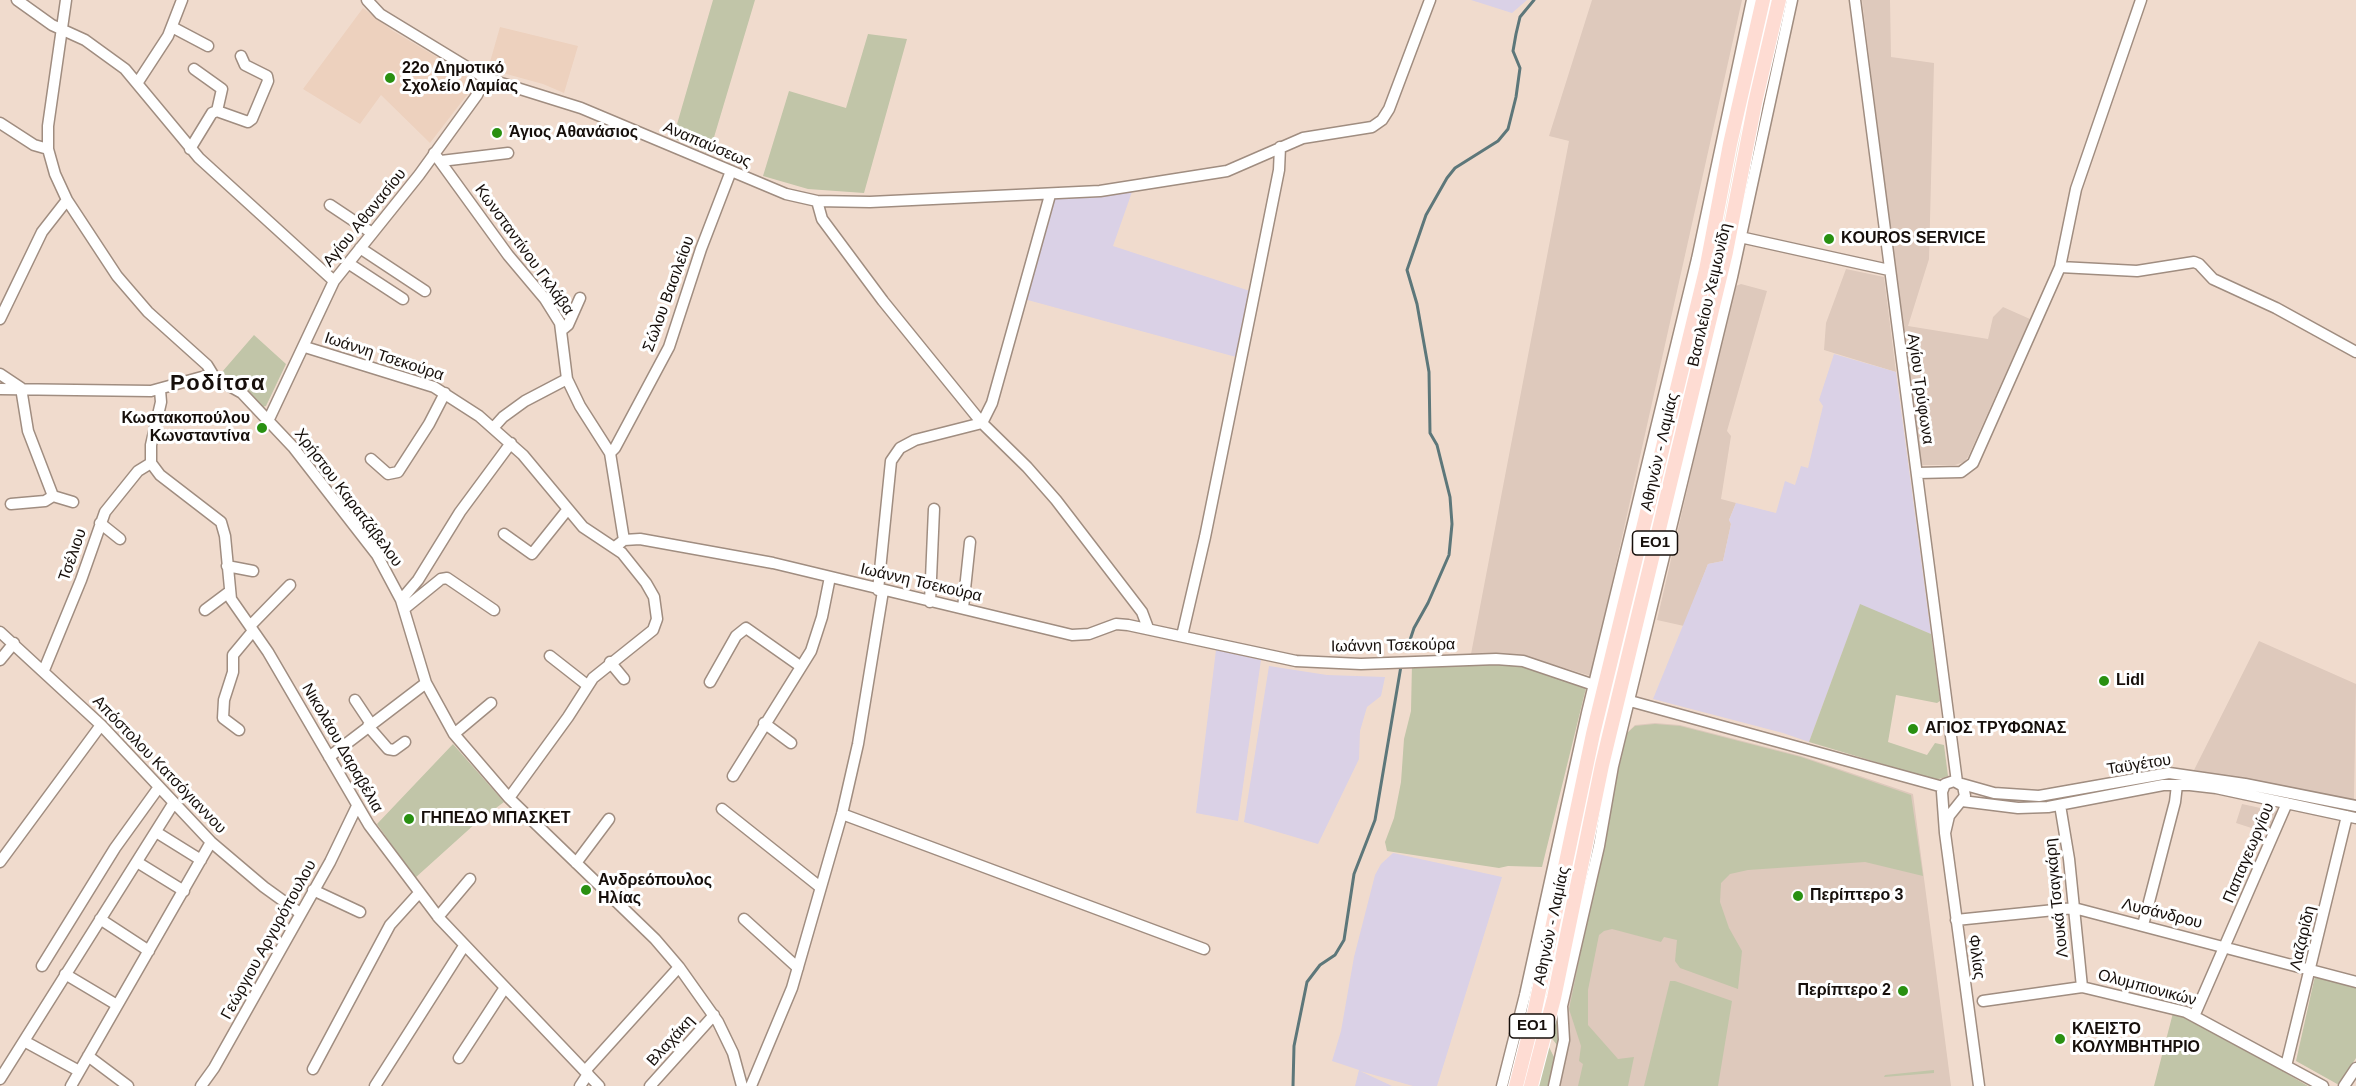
<!DOCTYPE html>
<meta charset="utf-8">
<style>
body{margin:0}
canvas{display:block;background:#f0dbcd}
</style>
<canvas width="2356" height="1086"></canvas>
<script>
const g = document.querySelector('canvas').getContext('2d');
g.lineJoin = 'round';
function fillPath(path, color) {
  g.fillStyle = color;
  g.fill(path, 'evenodd');
}
function poly(rows) {
  const path = new Path2D();
  for (const r of rows) {
    path.moveTo(r[0], r[1]);
    for (let i = 2; i < r.length; i += 2) path.lineTo(r[i], r[i + 1]);
  }
  return path;
}
function trace(path, color, width, dash) {
  g.strokeStyle = color;
  g.lineWidth = width;
  g.lineCap = dash ? 'butt' : 'round';
  g.setLineDash(dash || []);
  g.stroke(path);
}
function write(font, color, halo, rows, align = 'center') {
  g.font = font + ' Arial,sans-serif';
  g.lineWidth = 6;
  g.setLineDash([]);
  g.textBaseline = 'middle';
  g.strokeStyle = halo;
  g.fillStyle = color;
  for (const [text, x, y, turn = 0] of rows) {
    g.save();
    g.translate(x, y);
    g.rotate((+turn || 0) * Math.PI / 180);
    g.textAlign = isNaN(turn) ? turn : align;
    if (halo) g.strokeText(text, 0, 0);
    g.fillText(text, 0, 0);
    g.restore();
  }
}
const commercial = poly([
 [1592,0,1742,0,1591,676,1521,655,1471,654,1569,141,1549,136],
 [1862,0,1890,0,1891,57,1934,63,1929,259,1908,326,1988,339,1993,317,2003,307,2030,319,1968,457,1964,462,1955,465,1920,465],
 [1846,269,1884,277,1896,372,1824,350,1826,323],
 [1741,284,1767,291,1727,431,1731,436,1721,499,1736,503,1729,520,1731,524,1723,561,1708,564,1684,626,1657,620,1729,309,1736,286],
 [2259,641,2356,684,2354,800,2194,770],
 [1655,723,1680,725,1801,756,1913,794,1951,1086,1559,1086,1568,1050,1568,1009,1626,734,1635,725],
 [2242,804,2279,812,2270,834,2236,823]
]);
const industrial = poly([
 [1471,0,1527,0,1512,13],
 [1133,189,1113,246,1250,291,1236,357,1024,299,1053,199],
 [1834,354,1896,372,1931,634,1860,605,1809,742,1783,733,1653,699,1708,564,1723,561,1731,524,1729,520,1736,503,1776,513,1785,481,1795,485,1801,466,1808,468,1823,406,1819,400],
 [1216,650,1261,660,1238,821,1196,813],
 [1269,666,1327,675,1385,677,1381,696,1367,707,1360,731,1359,759,1318,844,1244,822],
 [1393,853,1502,877,1437,1086,1413,1086,1360,1071,1392,1086,1355,1086,1359,1070,1332,1061,1341,1031,1354,957,1375,875,1381,864]
]);
const built = poly([
 [363,8,393,31,464,73,469,81,470,91,430,143,381,95,360,124,303,89],
 [500,27,578,46,564,93,543,84,488,69]
]);
const green = poly([
 [713,0,755,0,709,154,673,138],
 [868,34,907,39,864,193,808,189,763,176,789,91,846,108],
 [254,335,286,364,266,406,263,407,222,372],
 [1860,604,1931,634,1940,701,1937,703,1896,695,1888,742,1927,755,1935,743,1944,745,1948,776,1936,780,1809,742],
 [1507,661,1586,688,1542,867,1508,866,1499,868,1387,851,1385,842,1394,818,1401,782,1404,739,1411,711,1412,663],
 [1655,724,1680,726,1801,757,1911,795,1923,876,1865,862,1748,870,1730,874,1721,883,1720,902,1729,928,1742,951,1738,989,1680,968,1675,961,1677,940,1664,937,1661,942,1612,929,1604,931,1599,935,1588,990,1588,1025,1618,1059,1634,1057,1628,1086,1578,1086,1583,1064,1579,1061,1581,1046,1569,1009,1622,751,1626,734,1635,726],
 [453,744,504,802,476,823,415,878,377,824],
 [2315,976,2356,987,2356,1058,2339,1085,2296,1061],
 [1670,981,1675,981,1732,1001,1718,1086,1644,1086],
 [1557,1005,1561,1027,1557,1045,1550,1036],
 [2173,1013,2191,1018,2308,1086,2154,1086],
 [1548,1045,1555,1059,1548,1086,1538,1086],
 [1934,1070,1934,1073,1884,1077,1885,1075]
]);
const stream = poly([
 [1407,649,1414,628,1428,603,1449,555,1452,524,1450,497,1437,445,1430,433,1429,372,1417,304,1407,270,1426,215,1447,178,1455,168,1498,141,1508,129,1516,97,1520,68,1513,51,1516,34,1520,17,1534,0],
 [1293,1086,1294,1046,1307,982,1320,965,1335,955,1344,940,1354,874,1375,820,1401,666]
]);
const minor = poly([
 [17,0,52,25,85,40,125,69,199,158,334,281],
 [66,0,48,126,48,149,55,174,67,200,117,276,148,312,207,365,215,378],
 [367,0,380,14,485,78,581,108,786,194,817,201,870,202,1100,191,1227,171,1303,138,1372,127,1382,120,1389,109,1430,0],
 [1855,0,1957,782],
 [172,27,208,46],
 [194,69,222,89,217,111],
 [138,82,168,36,182,0],
 [0,123,34,145,48,149],
 [190,149,212,113,217,111,248,122,252,119,268,81,267,76,245,65,241,56],
 [434,153,508,255,545,299,560,323,567,379,580,406,610,453,624,540],
 [441,161,508,153],
 [817,201,822,219,883,301,982,423,1027,467,1056,500,1142,612,1148,628],
 [330,205,372,233],
 [1740,237,1889,270],
 [360,248,425,291],
 [348,263,403,299],
 [2060,267,2137,271,2194,262,2199,264,2213,279,2276,308,2356,352],
 [0,319,42,232,67,200],
 [562,330,568,325,580,298],
 [305,347,434,387,479,416,523,455,583,527,622,553,646,583,654,597,657,619,653,630,593,678,568,717,509,798],
 [0,374,21,388],
 [0,389,151,391,202,377,215,378,242,393,293,447,377,555,401,600,426,683,454,734,509,798,655,939,679,967,718,1022,733,1053,742,1086],
 [160,390,161,402,151,445,151,463,160,475,221,522,225,536,231,599,268,652,369,825,439,918,599,1086],
 [269,419,334,281,419,175,477,95,485,78],
 [494,427,503,417,525,401,567,379],
 [610,453,615,448,669,347,701,249,731,171],
 [371,459,388,474,398,472,429,424,445,393],
 [1917,473,1961,472,1973,463,2060,267,2076,189,2141,0],
 [53,496,73,502],
 [11,504,45,501,53,496,28,431,21,388],
 [100,523,120,539],
 [504,534,532,554,568,509],
 [615,547,624,540,640,539,773,563,1072,635,1089,634,1116,624,1128,625,1296,661,1361,664,1496,659,1523,661,1594,685],
 [227,566,253,571],
 [878,590,891,461,900,448,915,440,982,423,992,403,1050,195],
 [401,600,418,580,460,512,511,443],
 [930,602,934,509],
 [963,608,970,542],
 [404,609,441,579,447,578,494,610],
 [205,610,229,592],
 [250,626,290,585],
 [0,632,101,725,211,842,264,887,300,913],
 [1182,636,1205,537,1252,305,1279,170,1280,147],
 [550,656,587,685],
 [0,660,14,643],
 [610,662,624,679],
 [44,670,81,580,105,512,138,471,151,463],
 [710,682,736,636,746,628,800,666],
 [355,700,371,724],
 [1630,701,1943,787],
 [764,723,791,743],
 [368,726,388,749,394,750,405,742],
 [239,730,223,718,224,700,233,672,233,655,253,631],
 [454,734,491,703],
 [329,757,426,683],
 [733,776,811,651,822,617,830,577],
 [1962,784,1994,793,2039,796,2169,773,2245,784,2356,806],
 [1962,801,2018,808,2048,807,2163,785,2190,785,2216,788,2356,818],
 [2060,805,2069,859,2082,987],
 [722,809,820,887],
 [842,814,1204,949],
 [156,832,201,860],
 [1945,833,1949,816,1965,796,1963,786,1954,781,1945,784,1942,792,1945,833,1979,1086],
 [0,862,101,725],
 [137,862,184,891],
 [576,863,609,819],
 [313,890,360,912],
 [438,917,470,879],
 [100,919,149,951],
 [744,919,798,968],
 [1956,920,2074,908,2356,982],
 [2143,925,2175,802,2177,785],
 [42,966,115,848,159,787],
 [65,974,117,1005],
 [1983,1001,2082,987,2186,1012,2323,1086],
 [2195,1014,2287,803],
 [24,1041,79,1071],
 [88,1056,128,1086],
 [459,1058,504,989],
 [2286,1066,2347,816],
 [313,1069,390,925,419,893],
 [585,1071,679,967],
 [0,1079,173,804],
 [71,1086,211,842],
 [201,1086,214,1068,330,862,357,806],
 [375,1086,464,946],
 [580,1086,588,1074],
 [650,1086,714,1015],
 [751,1086,792,988,842,814,858,744,883,591],
 [1502,1086,1525,995,1587,713,1697,259,1752,0],
 [1554,1086,1564,1040,1562,1006,1599,846,1613,766,1732,277,1792,0],
 [2344,1086,2356,1068]
]);
const major = poly([
 [1516,1086,1533,1019,1593,734,1706,270,1730,144,1763,0],
 [1531,1086,1554,998,1602,765,1726,252,1755,103,1779,0]
]);
const markers = [
 [390,78,6,"#299011"],
 [497,133,6,"#299011"],
 [1829,239,6,"#299011"],
 [262,428,6,"#299011"],
 [2104,681,6,"#299011"],
 [1913,729,6,"#299011"],
 [409,819,6,"#299011"],
 [586,890,6,"#299011"],
 [1798,896,6,"#299011"],
 [1903,991,6,"#299011"],
 [2060,1039,6,"#299011"]
];
const shields = [
 [1655,543,45],
 [1532,1026,45]
];
const shieldNames = [
 ["ΕΟ1",1655,543],
 ["ΕΟ1",1532,1026]
];
const poiNames = [
 ["22ο Δημοτικό",402,69],
 ["Σχολείο Λαμίας",402,87],
 ["Άγιος Αθανάσιος",509,133],
 ["KOUROS SERVICE",1841,239],
 ["Κωστακοπούλου",250,419,"right"],
 ["Κωνσταντίνα",250,437,"right"],
 ["Lidl",2116,681],
 ["ΑΓΙΟΣ ΤΡΥΦΩΝΑΣ",1925,729],
 ["ΓΗΠΕΔΟ ΜΠΑΣΚΕΤ",421,819],
 ["Ανδρεόπουλος",598,881],
 ["Ηλίας",598,899],
 ["Περίπτερο 3",1810,896],
 ["Περίπτερο 2",1891,991,"right"],
 ["ΚΛΕΙΣΤΟ",2072,1030],
 ["ΚΟΛΥΜΒΗΤΗΡΙΟ",2072,1048]
];
const streetNames = [
 ["Αναπαύσεως",707,145,23],
 ["Αγίου Αθανασίου",365,218,-51],
 ["Κωνσταντίνου Γκλάβα",524,250,54],
 ["Σώλου Βασιλείου",669,294,-70],
 ["Βασιλείου Χειμωνίδη",1710,295,-77],
 ["Ιωάννη Τσεκούρα",384,357,18],
 ["Αγίου Τρύφωνα",1920,389,82],
 ["Αθηνών - Λαμίας",1660,452,-77],
 ["Χρήστου Καρατζάβελου",348,498,53],
 ["Τσέλιου",73,555,-71],
 ["Ιωάννη Τσεκούρα",921,583,13],
 ["Ιωάννη Τσεκούρα",1393,646,-1],
 ["Νικολάου Δαραβέλια",342,748,60],
 ["Απόστολου Κατσόγιαννου",159,765,46],
 ["Ταϋγέτου",2139,765,-9],
 ["Παπαγεωργίου",2249,853,-67],
 ["Λουκά Τσαγκάρη",2057,898,-96],
 ["Λυσάνδρου",2162,914,14],
 ["Αθηνών - Λαμίας",1552,926,-78],
 ["Λαζαρίδη",2303,938,-77],
 ["Γεώργιου Αργυρόπουλου",269,940,-61],
 ["Φιλίας",1976,957,82],
 ["Ολυμπιονικών",2147,988,15],
 ["Βλαχάκη",671,1041,-48]
];
const districtNames = [
 ["Ροδίτσα",218,384]
];
fillPath(commercial, '#dec9bc');
fillPath(industrial, '#dad1e6');
fillPath(built, '#edd1be');
fillPath(green, '#c1c5a8');
trace(stream, '#5d777a', 3);
trace(minor, '#a08d80', 13);
trace(major, '#fff', 16);
trace(minor, '#fff', 10);
trace(major, '#fedcd3', 14);
for (const [x, y, r, color] of markers) {
  const dot = new Path2D();
  dot.arc(x, y, r, 0, 2 * Math.PI);
  g.fillStyle = color;
  g.fill(dot);
  trace(dot, '#fff', 2);
}
for (const [x, y, w] of shields) {
  const box = new Path2D();
  box.roundRect(x - w / 2, y - 12, w, 24, 4.5);
  g.fillStyle = '#fff';
  g.fill(box);
  trace(box, '#160f0b', 1.5);
}
write('bold 15px', '#160f0b', null, shieldNames);
write('bold 16px', '#160f0b', '#fff', poiNames, 'left');
write('16px', '#160f0b', '#fff', streetNames);
g.letterSpacing = '1.5px';
write('bold 22px', '#160f0b', '#fff', districtNames);
g.letterSpacing = '0px';
</script>
